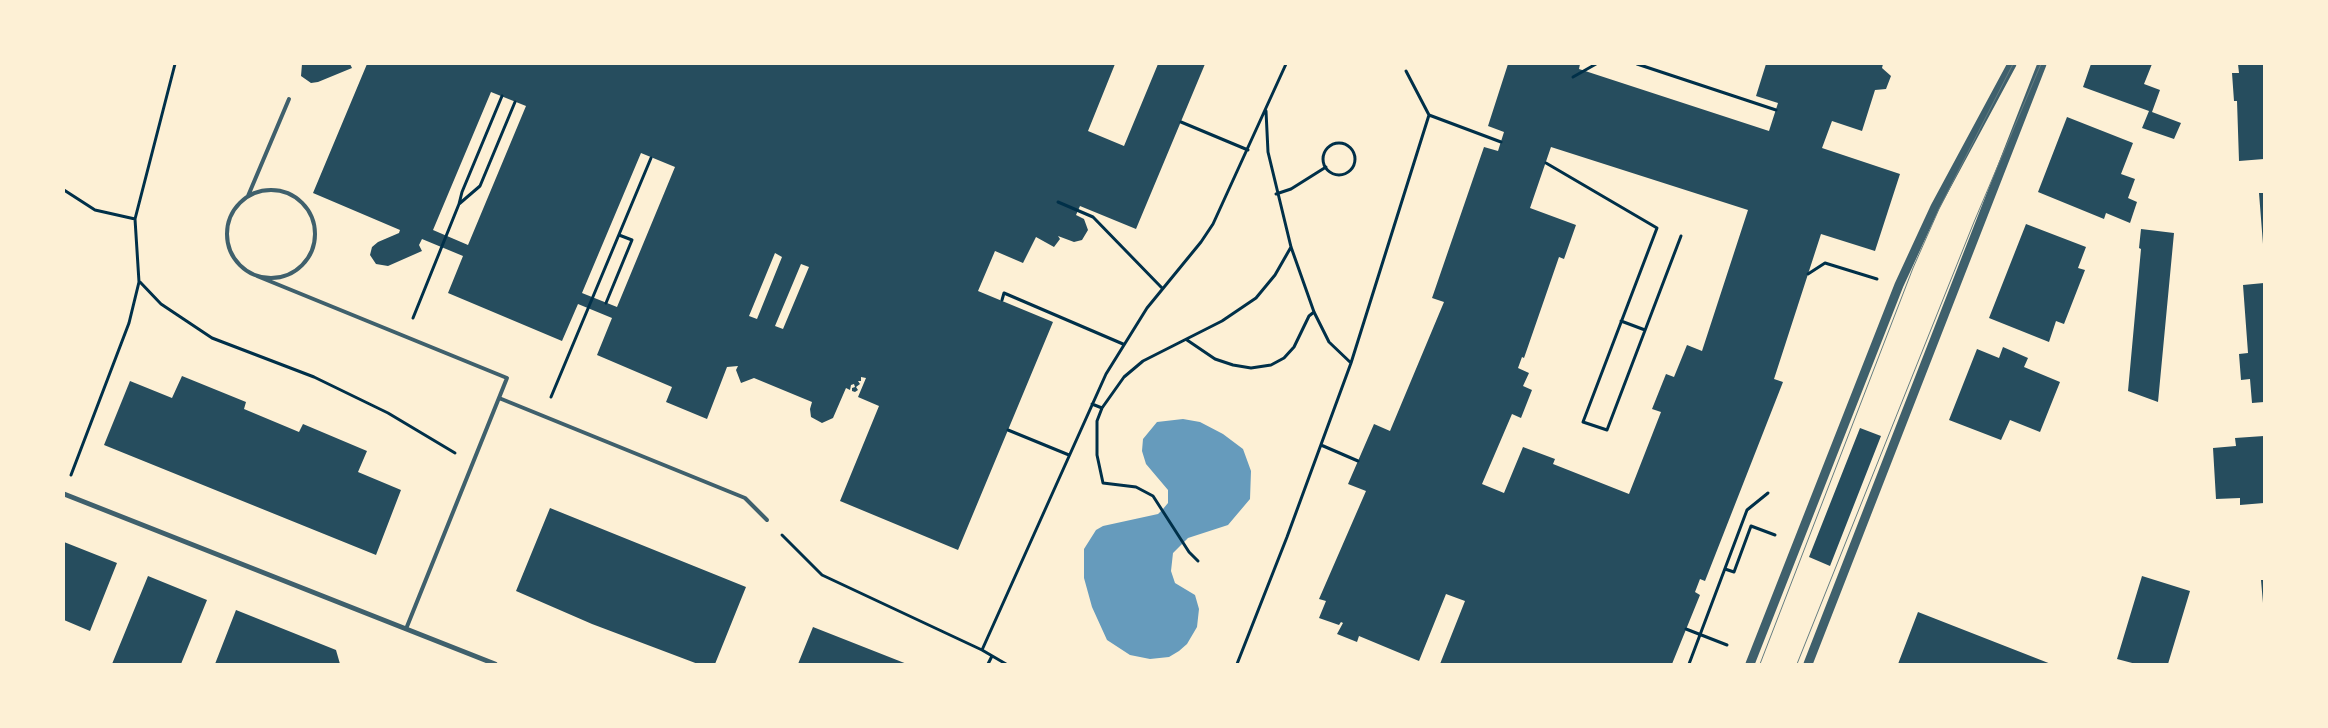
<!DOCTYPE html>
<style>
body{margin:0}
#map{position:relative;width:2328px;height:728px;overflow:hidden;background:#fdf0d5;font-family:Montserrat,sans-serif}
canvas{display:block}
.frame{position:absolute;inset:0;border:65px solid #fdf0d5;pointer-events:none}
</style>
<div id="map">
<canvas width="2328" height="728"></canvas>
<div class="frame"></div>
</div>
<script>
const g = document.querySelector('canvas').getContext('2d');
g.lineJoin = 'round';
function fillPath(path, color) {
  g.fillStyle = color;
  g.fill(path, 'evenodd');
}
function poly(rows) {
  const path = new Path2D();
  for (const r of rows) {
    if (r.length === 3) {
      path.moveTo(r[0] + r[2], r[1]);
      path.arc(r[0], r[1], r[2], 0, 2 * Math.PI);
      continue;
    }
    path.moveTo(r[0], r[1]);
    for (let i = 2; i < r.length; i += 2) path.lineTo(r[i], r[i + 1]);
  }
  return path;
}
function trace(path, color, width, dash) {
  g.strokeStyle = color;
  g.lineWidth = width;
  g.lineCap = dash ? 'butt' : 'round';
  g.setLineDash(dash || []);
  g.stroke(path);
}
const water = poly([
 [1183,419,1200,422,1223,434,1243,449,1251,471,1250,499,1228,525,1188,538,1173,553,1171,571,1175,583,1195,595,1199,609,1197,627,1187,644,1179,651,1169,657,1150,659,1130,655,1107,640,1092,607,1084,578,1084,549,1096,530,1103,526,1158,514,1163,509,1168,503,1168,490,1146,464,1142,451,1143,439,1157,422]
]);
const building = poly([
 [302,64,350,64,352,68,318,82,311,83,301,76],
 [367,64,1115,64,1088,131,1124,146,1158,64,1205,64,1136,229,1080,206,1076,215,1084,219,1088,230,1082,240,1074,242,1058,236,1060,239,1054,247,1036,237,1023,263,995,251,978,291,1053,322,958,550,840,501,879,406,858,397,866,378,861,377,861,381,858,381,860,384,856,387,858,390,855,392,852,391,852,388,855,387,854,384,851,385,850,390,846,388,833,418,822,423,811,417,810,409,812,402,754,378,741,383,736,370,738,366,727,367,707,419,666,402,672,387,597,355,612,318,578,304,562,341,448,293,463,256,422,239,419,245,422,251,388,266,376,264,370,255,372,247,378,242,399,233,400,230,313,193],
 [491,92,526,106,468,245,433,230],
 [641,153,675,167,617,307,582,293],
 [775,253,782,257,757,319,749,316],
 [801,264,809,267,783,329,775,326],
 [1508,64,1580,64,1579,69,1769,131,1778,103,1756,96,1766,64,1883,64,1882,68,1891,76,1886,89,1875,90,1862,131,1832,121,1822,148,1900,174,1875,251,1821,234,1774,379,1783,382,1705,581,1700,579,1695,592,1700,595,1672,664,1440,664,1465,601,1446,594,1419,661,1359,636,1357,642,1337,634,1343,623,1341,622,1339,625,1319,618,1326,601,1319,599,1366,491,1348,484,1374,424,1390,431,1444,302,1432,298,1484,147,1498,151,1504,132,1488,126],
 [1551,147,1748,210,1702,351,1687,345,1674,377,1666,374,1652,409,1661,412,1629,494,1553,464,1555,459,1523,447,1504,493,1482,484,1512,414,1521,418,1532,390,1523,386,1529,373,1518,368,1522,357,1524,358,1559,257,1564,259,1576,225,1530,208],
 [2091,64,2152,64,2144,84,2160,90,2152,112,2181,123,2174,139,2142,128,2149,111,2083,87],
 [2238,64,2264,64,2264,159,2239,161,2237,101,2234,101,2232,73,2239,73],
 [2067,117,2133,143,2121,174,2135,179,2128,198,2137,202,2130,223,2106,213,2104,219,2038,192],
 [2259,193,2264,193,2264,244,2263,244],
 [2026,224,2086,247,2078,268,2085,270,2064,324,2056,321,2049,342,1989,318],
 [2141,229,2174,233,2158,402,2128,391,2141,249,2139,248],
 [2264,283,2264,402,2252,403,2250,379,2241,380,2239,354,2248,353,2243,285],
 [2003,347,2028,358,2024,367,2060,382,2040,432,2010,420,2001,440,1949,420,1977,349,1999,358],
 [182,376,246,402,244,409,299,432,303,424,367,451,358,472,401,490,376,555,104,445,130,381,172,398],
 [1860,428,1881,436,1830,566,1809,557],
 [2264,436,2264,503,2240,505,2240,498,2216,499,2213,448,2236,446,2235,438],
 [550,508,746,587,715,664,698,664,592,624,516,591],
 [64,542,117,563,90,631,64,620],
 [148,576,207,600,181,664,112,664],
 [2142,576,2190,591,2168,664,2136,664,2117,659],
 [2261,580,2264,580,2264,603,2263,603],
 [236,610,336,650,340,664,215,664],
 [1918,612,2051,664,1898,664],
 [813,627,907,664,798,664]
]);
const path = poly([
 [1637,64,1776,110],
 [1406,71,1429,115,1501,142],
 [1573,77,1596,64],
 [1266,111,1268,152,1291,247,1314,312,1329,342,1351,363],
 [1181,122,1248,150],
 [1339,159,16],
 [1546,163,1657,228,1583,422,1607,430,1681,236],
 [64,190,95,210,135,219],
 [1276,194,1291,189,1326,167],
 [1058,202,1093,217,1162,288],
 [459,204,462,192,502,96],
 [1808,274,1825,263,1877,279],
 [140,282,161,304,212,338,314,377,388,413,455,453],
 [1002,300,1004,293,1123,344],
 [606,303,632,240,619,235],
 [413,318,459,204,480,186,515,102],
 [1621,321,1645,330],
 [1187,340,1215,359,1233,365,1251,368,1271,365,1284,358,1294,347,1309,316,1314,312],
 [551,397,651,158],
 [1092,404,1102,408],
 [1008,430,1069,455],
 [1321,445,1358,461],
 [71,475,129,323,139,282,135,219,175,64],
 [782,535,822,575,982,650,1006,664],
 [1198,561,1189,552,1153,496,1136,487,1103,483,1097,455,1097,421,1102,408,1124,377,1143,361,1222,321,1256,298,1275,275,1291,247],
 [1725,569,1734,572,1751,526,1775,535],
 [1686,629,1727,645],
 [982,650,1106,374,1147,308,1201,242,1213,224,1286,64],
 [988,664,992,656],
 [1237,664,1287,537,1351,363,1429,115],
 [1689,664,1747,510,1768,493]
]);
const service = poly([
 [271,234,44],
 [248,196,289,99],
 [257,276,507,378,406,629],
 [499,398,745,498,767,520]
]);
const minor = poly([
 [64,494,495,664]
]);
const tertiary = poly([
 [1750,664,1899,285,1935,207,2012,64],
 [1808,664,2042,64]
]);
const tram = poly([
 [1760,664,1913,268,1939,209,2013,64],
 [1797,664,1974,222,2041,64]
]);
fillPath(water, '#669bbc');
fillPath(building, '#264d5e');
trace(path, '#003049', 3);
trace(service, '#3f606c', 4);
trace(minor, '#3f606c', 5);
trace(tertiary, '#3f606c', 9);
trace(tram, '#657d81', 1);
</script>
